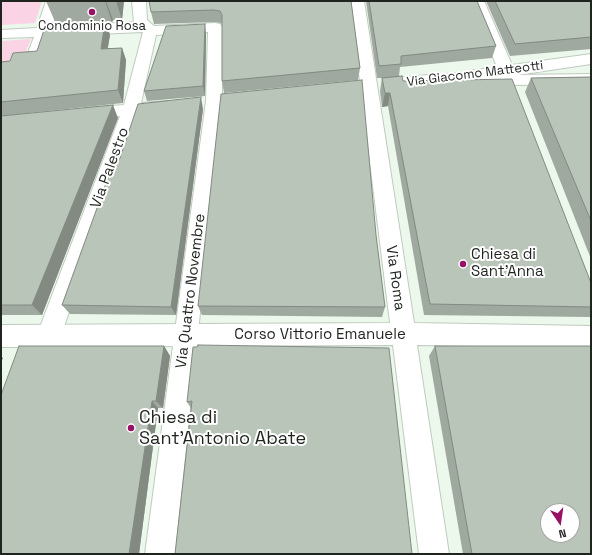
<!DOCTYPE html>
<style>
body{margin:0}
#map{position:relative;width:592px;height:555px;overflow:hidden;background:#ecf8ec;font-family:"Space Grotesk",sans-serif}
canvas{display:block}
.frame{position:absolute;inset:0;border:2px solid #1f241f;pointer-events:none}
.north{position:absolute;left:540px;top:503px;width:40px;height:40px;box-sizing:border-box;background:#fff;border:1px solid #a5a7a5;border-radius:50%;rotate:167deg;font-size:11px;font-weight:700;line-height:16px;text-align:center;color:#1f241f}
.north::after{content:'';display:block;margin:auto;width:14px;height:18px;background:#971166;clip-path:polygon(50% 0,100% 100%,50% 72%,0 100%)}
</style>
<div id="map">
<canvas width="592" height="555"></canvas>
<div class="frame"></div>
<div class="north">N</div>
</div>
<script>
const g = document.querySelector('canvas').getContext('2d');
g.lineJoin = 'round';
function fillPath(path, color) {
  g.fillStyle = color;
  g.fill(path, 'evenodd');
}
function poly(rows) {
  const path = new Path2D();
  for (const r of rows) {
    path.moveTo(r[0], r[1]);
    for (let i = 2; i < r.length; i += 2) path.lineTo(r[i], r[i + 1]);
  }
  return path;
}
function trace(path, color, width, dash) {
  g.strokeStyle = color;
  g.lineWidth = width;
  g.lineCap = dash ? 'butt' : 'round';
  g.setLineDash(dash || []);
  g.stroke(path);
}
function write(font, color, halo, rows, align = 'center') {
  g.font = font + ' "Space Grotesk",sans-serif';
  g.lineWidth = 4;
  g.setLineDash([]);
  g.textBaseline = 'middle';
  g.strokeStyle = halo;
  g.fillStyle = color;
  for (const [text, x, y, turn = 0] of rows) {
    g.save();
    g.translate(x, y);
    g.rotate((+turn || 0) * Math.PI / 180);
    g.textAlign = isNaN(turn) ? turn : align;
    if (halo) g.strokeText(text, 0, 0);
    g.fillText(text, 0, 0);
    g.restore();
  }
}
const green = poly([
 [1,1,42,1,35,23,1,25],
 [31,39,20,66,1,67,1,41]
]);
const minor = poly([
 [46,1,60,1,52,27,134,22,132,1,146,1,147,20,154,26,215,23,220,24,222,27,222,101,175,554,145,554,206,101,208,32,156,35,141,103,167,101,173,102,175,106,173,110,167,111,138,114,61,335,57,343,49,346,41,343,37,335,120,116,86,120,80,118,77,114,80,110,86,108,124,105,143,32,49,36,39,61,29,61,26,58,34,37,1,38,1,30,37,28,46,1],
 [470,1,484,1,512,65,591,54,591,64,517,75,591,74,591,84,511,85,505,83,501,76,448,83,442,81,440,78,442,75,497,67,470,1]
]);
const secondary = poly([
 [350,1,364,1,414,323,591,326,591,348,417,345,449,554,419,554,393,345,1,347,1,325,390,323,350,1],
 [441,74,507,75,513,77,515,80,513,83,507,85,441,84,393,88,387,87,385,83,387,79,393,78,441,74]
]);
const wall = poly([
 [46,1,124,1,122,20,113,20,112,22,106,22,110,35,108,48,122,48,126,60,123,103,1,116,1,62,10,61,37,51,46,30,56,24],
 [351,1,360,68,358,80,224,93,222,81,222,24,221,23,215,22,154,24,151,12],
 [366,1,477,1,496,46,492,58,400,67,399,76,403,81,591,283,591,317,589,317,424,315,388,106,382,107,380,91,382,78,377,78],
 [486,1,591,1,591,49,510,56],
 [206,34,205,96,147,101,144,91],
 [591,77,591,259,525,92,531,78],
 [203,109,176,315,70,314,62,305,119,161],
 [1,116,118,118,42,315,1,315],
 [376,235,385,307,382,317,202,315,198,306],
 [164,346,170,356,163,408,158,408,139,554,1,554],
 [435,346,591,554,463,554,429,356],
 [389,348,191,408,187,402]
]);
const shadedWall = poly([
 [105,1,106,1,113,20,112,22],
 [116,1,124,1,122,20],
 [105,22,110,35,105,62,101,49],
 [205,24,206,34,205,96,203,86],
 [122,48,126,60,123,103,118,90],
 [385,93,390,93,388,106,382,107],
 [201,97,203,109,176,315,171,307],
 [113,105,118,118,42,315,32,305],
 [164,346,170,356,163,408,156,401],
 [1,356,3,358,1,363],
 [152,401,158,408,139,554,129,554]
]);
const building = poly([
 [149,1,351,1,360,68,222,81,222,15,220,11,213,10,151,12,149,1],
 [369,1,477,1,496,46,401,56,401,64,379,66,369,1],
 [495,1,591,1,591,37,515,44,495,1],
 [105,22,101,49,122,48,118,90,1,102,1,62,10,61,13,53,37,51,44,30,46,30,48,24,105,22],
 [205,24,203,86,144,91,166,26,205,24],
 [402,76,403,81,512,79,591,283,591,307,430,304,390,93,385,93,382,78,402,76],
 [591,77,591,221,531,78,591,77],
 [362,80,376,235,385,307,198,306,221,94,362,80],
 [201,97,171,307,62,305,114,161,119,161,138,104,201,97],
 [113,105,32,305,1,305,1,116,113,105],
 [198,345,389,348,412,554,175,554,192,401,187,402,193,347,197,347,198,345],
 [19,346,164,346,156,401,152,401,129,554,1,554,1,395,19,346],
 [435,346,591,346,591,554,472,554,435,346],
 [548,511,572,511,572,535,548,535,548,511]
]);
const markers = [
 [92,12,4,"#971166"],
 [463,264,4,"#971166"],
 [131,428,4,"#971166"]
];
const farPoinames = [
 ["Condominio Rosa",92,26]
];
const farStreetnames = [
 ["Via Giacomo Matteotti",475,74,-7]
];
const streetNames = [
 ["Via Palestro",110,168,-70],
 ["Via Roma",395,278,82],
 ["Via Quattro Novembre",191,291,-83],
 ["Corso Vittorio Emanuele",320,335]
];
const poiNames = [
 ["Chiesa di",471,255],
 ["Sant'Anna",471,272]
];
const nearPoinames = [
 ["Chiesa di",139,418],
 ["Sant'Antonio Abate",139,439]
];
fillPath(green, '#fad4e5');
trace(minor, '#bfcbbf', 2);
trace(secondary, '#bfcbbf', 2);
fillPath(minor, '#fff');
fillPath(secondary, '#fff');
fillPath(wall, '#9fa99f');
fillPath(shadedWall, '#828a82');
fillPath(building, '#b9c5b9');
trace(building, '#828a82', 1);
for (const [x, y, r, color] of markers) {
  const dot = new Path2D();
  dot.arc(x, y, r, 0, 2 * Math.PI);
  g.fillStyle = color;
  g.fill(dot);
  trace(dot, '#fff', 1.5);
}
write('13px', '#1f241f', '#fff', farPoinames);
write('13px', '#1f241f', '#fff', farStreetnames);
write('15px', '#1f241f', '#fff', streetNames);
write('15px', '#1f241f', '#fff', poiNames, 'left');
write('18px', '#1f241f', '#fff', nearPoinames, 'left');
</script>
